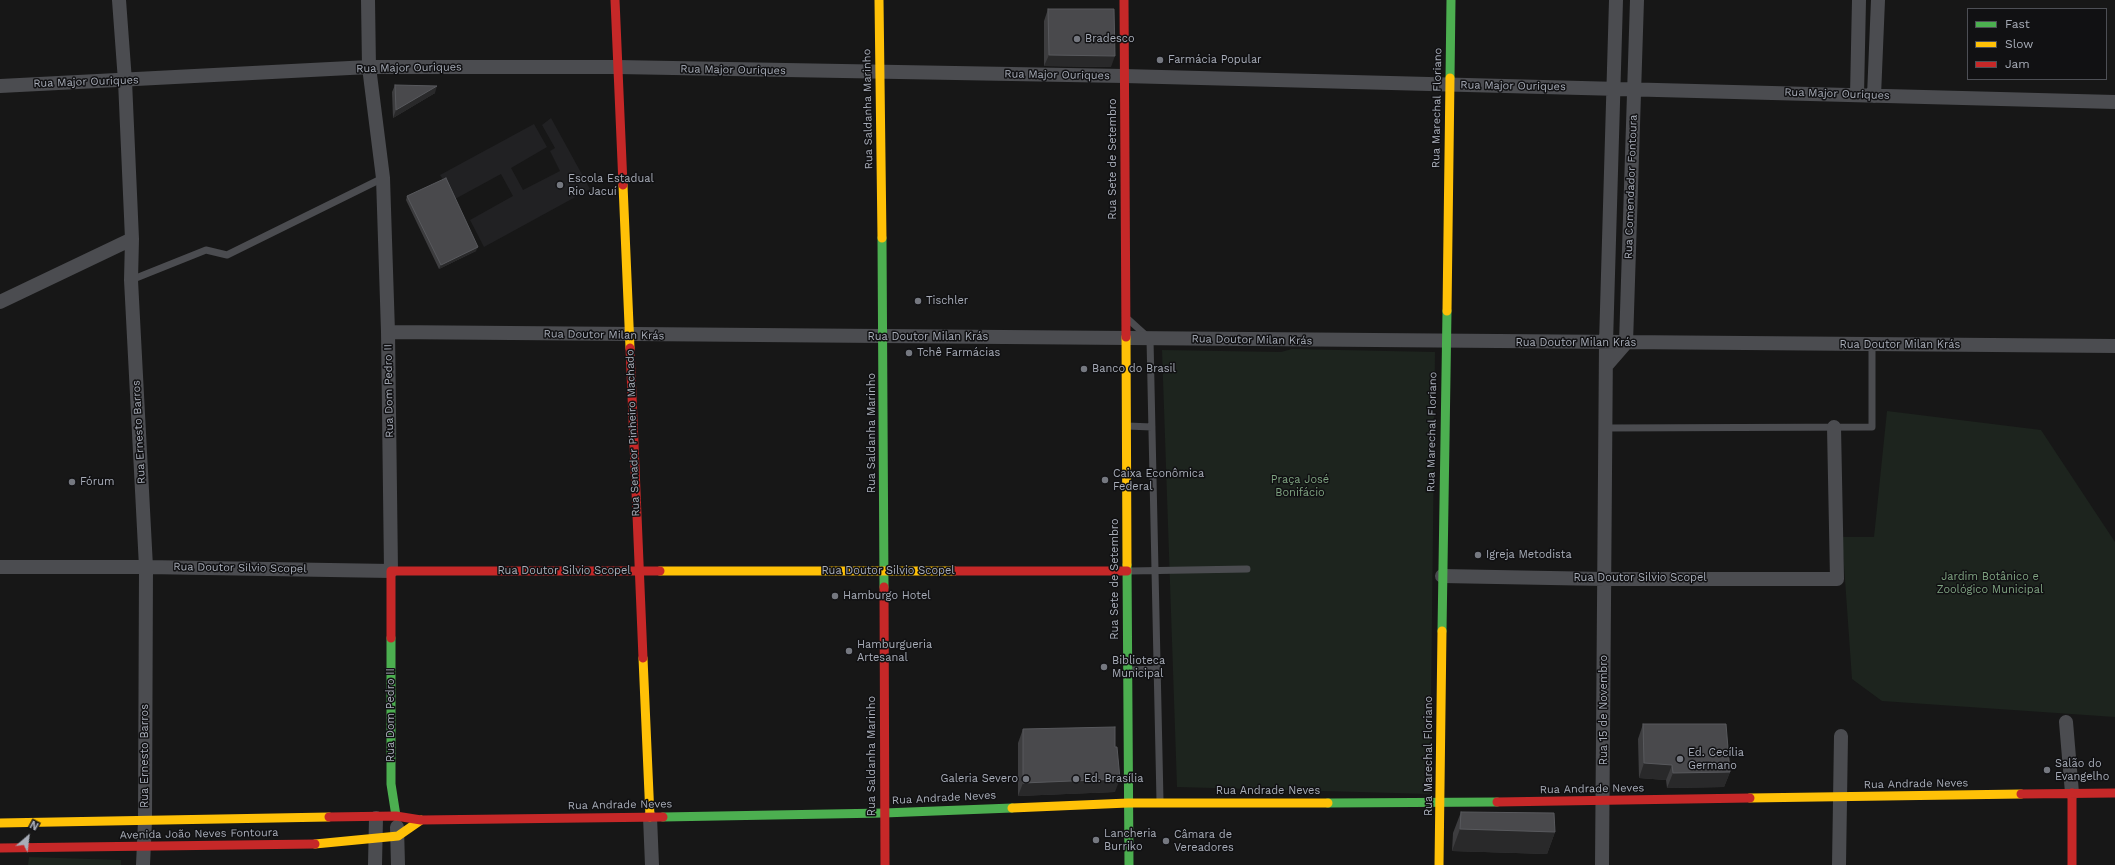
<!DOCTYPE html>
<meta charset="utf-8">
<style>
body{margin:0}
#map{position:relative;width:2115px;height:865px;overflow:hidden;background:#171717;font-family:"Work Sans",sans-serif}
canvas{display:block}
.legend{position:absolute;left:1967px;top:8px;width:140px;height:72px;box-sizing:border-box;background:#111113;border:1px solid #4d4f55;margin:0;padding:5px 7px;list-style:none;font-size:12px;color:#a8adb8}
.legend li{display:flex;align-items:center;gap:8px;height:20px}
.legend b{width:20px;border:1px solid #4d4f55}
.north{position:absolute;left:8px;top:817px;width:40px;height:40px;-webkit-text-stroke:3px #111113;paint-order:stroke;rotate:28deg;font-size:11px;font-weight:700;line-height:16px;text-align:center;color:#a8adb8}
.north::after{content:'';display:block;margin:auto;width:14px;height:18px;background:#a8adb8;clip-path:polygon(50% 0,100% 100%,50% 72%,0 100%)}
</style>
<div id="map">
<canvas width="2115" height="865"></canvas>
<ul class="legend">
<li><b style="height:5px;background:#4caf50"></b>Fast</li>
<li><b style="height:5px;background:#ffc107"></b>Slow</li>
<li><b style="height:5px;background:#c62828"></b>Jam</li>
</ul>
<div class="north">N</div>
</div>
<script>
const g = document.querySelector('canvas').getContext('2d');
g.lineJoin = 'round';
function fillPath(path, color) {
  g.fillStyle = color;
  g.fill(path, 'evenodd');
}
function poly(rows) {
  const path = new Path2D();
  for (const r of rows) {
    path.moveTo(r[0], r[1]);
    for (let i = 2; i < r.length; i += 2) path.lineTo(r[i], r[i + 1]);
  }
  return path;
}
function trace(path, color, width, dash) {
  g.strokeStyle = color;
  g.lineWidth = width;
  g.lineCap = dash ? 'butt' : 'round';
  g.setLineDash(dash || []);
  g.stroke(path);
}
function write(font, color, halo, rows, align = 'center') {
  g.font = font + ' "Work Sans",sans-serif';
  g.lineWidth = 3;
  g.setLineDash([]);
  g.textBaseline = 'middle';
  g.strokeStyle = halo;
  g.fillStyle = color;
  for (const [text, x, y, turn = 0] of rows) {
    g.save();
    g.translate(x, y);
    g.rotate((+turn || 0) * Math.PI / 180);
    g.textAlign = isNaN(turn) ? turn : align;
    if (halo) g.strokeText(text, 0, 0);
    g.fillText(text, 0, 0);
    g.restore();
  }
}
const built = poly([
 [551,118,590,189,484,247,470,220,513,196,501,174,455,199,440,175,534,124,547,147,511,168,523,190,560,171,550,151,555,148,542,125]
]);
const green = poly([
 [1292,349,1435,352,1430,794,1177,787,1162,350,1281,352],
 [1887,411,2041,430,2115,542,2115,717,1882,701,1852,679,1842,537,1874,537],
 [29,857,121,860,121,865,28,865]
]);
const lane = poly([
 [131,280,206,250,227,255,383,178],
 [1129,320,1150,339,1160,801],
 [1127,426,1152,427],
 [1607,428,1872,427,1872,345],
 [1129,571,1247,569],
 [1130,670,1157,669]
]);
const street = poly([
 [119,0,125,81,132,239,131,280,146,567,145,821,143,865],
 [0,86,369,67,617,67,1124,76,2115,102],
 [1857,95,1859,0],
 [1874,96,1878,0],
 [0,302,132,239],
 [388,332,2115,346],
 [1606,366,1626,343,1637,0],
 [0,567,146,567,391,571,388,332,383,178,369,67,368,0],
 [1442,576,1604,579,1837,579,1834,427],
 [2066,722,2072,793],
 [650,817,652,865],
 [397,827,398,865],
 [375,865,376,818],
 [1602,865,1606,343,1616,0],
 [1839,865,1841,736]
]);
const fast = poly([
 [1450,78,1451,0],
 [882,238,884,587],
 [1127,565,1129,865],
 [1442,631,1447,311],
 [391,638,391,784,396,816],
 [1328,803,1497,802],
 [663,817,884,813,1012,808]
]);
const slow = poly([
 [879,0,882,238],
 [623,185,630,348],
 [1447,311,1450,78],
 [1126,337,1127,565],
 [660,571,954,571],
 [643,658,650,817],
 [1750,798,2021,794],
 [1012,808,1128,803,1328,803],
 [0,823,329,817],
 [315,844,398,836,421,820],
 [1439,865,1442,631]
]);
const jam = poly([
 [615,0,623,185],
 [1124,0,1126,337],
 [630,348,643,658],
 [954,571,1127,571],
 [884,587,885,865],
 [391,638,391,571,660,571],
 [2072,793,2072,865],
 [2021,794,2115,793],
 [1497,802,1750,798],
 [329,817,396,816,421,820,663,817],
 [0,848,315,844]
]);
const wall = poly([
 [1048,9,1111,67,1044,66,1044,21],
 [395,85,435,93,393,118,392,92],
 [407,196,476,251,439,269,406,200],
 [1643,724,1730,772,1724,787,1667,788,1666,780,1639,778,1638,739],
 [1023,729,1115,792,1018,796,1018,743],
 [1461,812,1555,832,1547,854,1452,851,1453,833]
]);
const shadedWall = poly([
 [1049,55,1115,56,1111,67,1044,66],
 [437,86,435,93,393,118,396,110],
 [478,247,476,251,439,269,441,265],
 [1644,763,1672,765,1666,780,1639,778],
 [1730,772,1724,787,1667,788,1673,773],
 [1120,779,1115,792,1018,796,1023,783],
 [1460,829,1555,832,1547,854,1452,851]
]);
const building = poly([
 [1048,9,1114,9,1115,56,1049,55,1048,9],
 [395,85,437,86,396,110,395,85],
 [446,178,478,247,441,265,407,196,446,178],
 [1643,724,1726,724,1730,772,1673,773,1672,765,1644,763,1643,724],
 [1115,727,1115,747,1117,747,1120,779,1023,783,1023,729,1115,727],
 [1461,812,1554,813,1555,832,1460,829,1461,812]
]);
const markers = [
 [1077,39,4,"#757880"],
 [1160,60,4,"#757880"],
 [560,185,4,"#757880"],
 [918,301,4,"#757880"],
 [909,353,4,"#757880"],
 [1084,369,4,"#757880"],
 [1105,480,4,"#757880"],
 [72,482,4,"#757880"],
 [1478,555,4,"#757880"],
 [835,596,4,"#757880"],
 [849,651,4,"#757880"],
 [1104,667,4,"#757880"],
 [1680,759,4,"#757880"],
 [2047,770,4,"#757880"],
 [1026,779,4,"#757880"],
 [1076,779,4,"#757880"],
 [1096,840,4,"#757880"],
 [1166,841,4,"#757880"]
];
const poiNames = [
 ["Bradesco",1085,39],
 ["Farmácia Popular",1168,60],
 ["Escola Estadual",568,179],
 ["Rio Jacuí",568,192],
 ["Tischler",926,301],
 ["Tchê Farmácias",917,353],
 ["Banco do Brasil",1092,369],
 ["Caixa Econômica",1113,474],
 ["Federal",1113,487],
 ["Fórum",80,482],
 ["Igreja Metodista",1486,555],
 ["Hamburgo Hotel",843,596],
 ["Hamburgueria",857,645],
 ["Artesanal",857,658],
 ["Biblioteca",1112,661],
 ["Municipal",1112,674],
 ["Ed. Cecília",1688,753],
 ["Germano",1688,766],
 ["Salão do",2055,764],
 ["Evangelho",2055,777],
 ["Galeria Severo",1018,779,"right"],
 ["Ed. Brasília",1084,779],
 ["Lancheria",1104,834],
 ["Burriko",1104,847],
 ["Câmara de",1174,835],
 ["Vereadores",1174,848]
];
const streetNames = [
 ["Rua Major Ouriques",409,68,-1],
 ["Rua Major Ouriques",733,70,1],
 ["Rua Major Ouriques",1057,75,1],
 ["Rua Major Ouriques",86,82,-2],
 ["Rua Major Ouriques",1513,86,1],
 ["Rua Major Ouriques",1837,94,2],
 ["Rua Marechal Floriano",1437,108,-89],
 ["Rua Saldanha Marinho",868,109,-91],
 ["Rua Sete de Setembro",1113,159,-90],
 ["Rua Comendador Fontoura",1631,187,-88],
 ["Rua Doutor Milan Krás",604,335,1],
 ["Rua Doutor Milan Krás",928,337],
 ["Rua Doutor Milan Krás",1252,340,1],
 ["Rua Doutor Milan Krás",1576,343],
 ["Rua Doutor Milan Krás",1900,345],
 ["Rua Dom Pedro II",389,391,-91],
 ["Rua Ernesto Barros",139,432,-93],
 ["Rua Marechal Floriano",1432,432,-89],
 ["Rua Senador Pinheiro Machado",633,433,-92],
 ["Rua Saldanha Marinho",872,433,-90],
 ["Rua Doutor Silvio Scopel",240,568,1],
 ["Rua Doutor Silvio Scopel",564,571],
 ["Rua Doutor Silvio Scopel",888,571],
 ["Rua Doutor Silvio Scopel",1640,578],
 ["Rua Sete de Setembro",1115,579,-90],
 ["Rua 15 de Novembro",1604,710,-90],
 ["Rua Dom Pedro II",391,715,-90],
 ["Rua Ernesto Barros",145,756,-90],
 ["Rua Saldanha Marinho",872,756,-90],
 ["Rua Marechal Floriano",1429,756,-90],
 ["Rua Andrade Neves",1916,784,-1],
 ["Rua Andrade Neves",1592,789,-1],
 ["Rua Andrade Neves",1268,791],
 ["Rua Andrade Neves",944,798,-3],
 ["Rua Andrade Neves",620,805,-1],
 ["Avenida João Neves Fontoura",199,834,-1]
];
const parkNames = [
 ["Praça José",1300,480],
 ["Bonifácio",1300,493],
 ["Jardim Botânico e",1990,577],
 ["Zoológico Municipal",1990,590]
];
fillPath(built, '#212123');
fillPath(green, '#1d241e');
trace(lane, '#4b4c50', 7);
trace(street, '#4b4c50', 14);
trace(fast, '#4caf50', 9);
trace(slow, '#ffc107', 9);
trace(jam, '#c62828', 9);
fillPath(wall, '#3d3d3f');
fillPath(shadedWall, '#29292a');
fillPath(building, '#49494c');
trace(building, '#58595d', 1);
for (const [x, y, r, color] of markers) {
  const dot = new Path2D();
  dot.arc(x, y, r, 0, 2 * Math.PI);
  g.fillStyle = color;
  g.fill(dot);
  trace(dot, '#111113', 1.5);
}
write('11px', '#a8adb8', '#111113', poiNames, 'left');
write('11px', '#a8adb8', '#111113', streetNames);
write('11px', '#7fa381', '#111113', parkNames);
</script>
